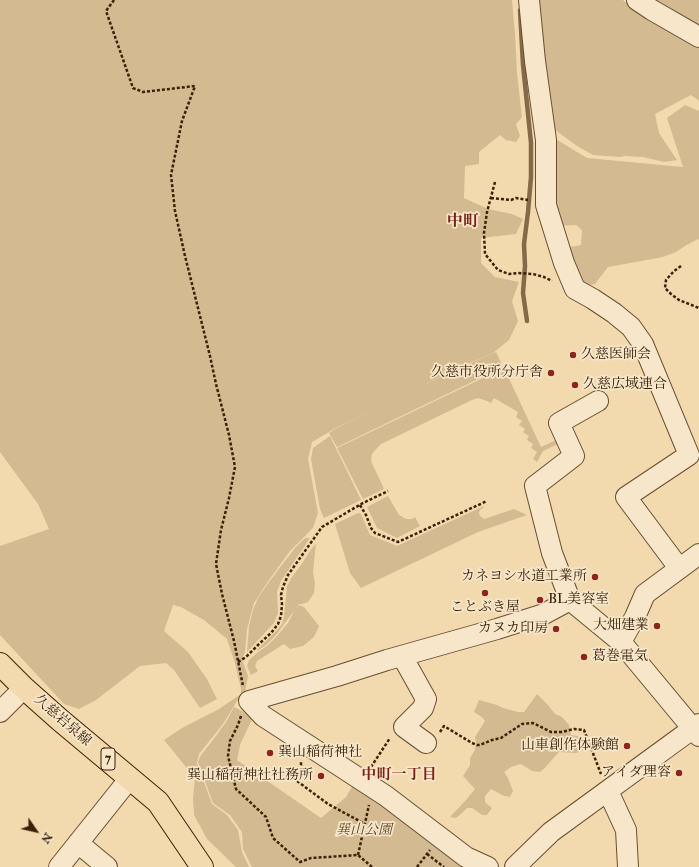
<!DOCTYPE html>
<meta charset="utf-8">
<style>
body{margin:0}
#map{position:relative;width:699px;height:867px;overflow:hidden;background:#f3d9ae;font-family:"IM FELL Double Pica",serif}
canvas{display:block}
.north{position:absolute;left:16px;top:811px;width:40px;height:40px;-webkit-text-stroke:3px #f7e6ca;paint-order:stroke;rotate:124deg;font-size:11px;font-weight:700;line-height:16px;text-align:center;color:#3b2106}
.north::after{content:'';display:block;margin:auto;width:14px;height:18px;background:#3b2106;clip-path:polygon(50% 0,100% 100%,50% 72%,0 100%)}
</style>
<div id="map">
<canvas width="699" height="867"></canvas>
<div class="north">N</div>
</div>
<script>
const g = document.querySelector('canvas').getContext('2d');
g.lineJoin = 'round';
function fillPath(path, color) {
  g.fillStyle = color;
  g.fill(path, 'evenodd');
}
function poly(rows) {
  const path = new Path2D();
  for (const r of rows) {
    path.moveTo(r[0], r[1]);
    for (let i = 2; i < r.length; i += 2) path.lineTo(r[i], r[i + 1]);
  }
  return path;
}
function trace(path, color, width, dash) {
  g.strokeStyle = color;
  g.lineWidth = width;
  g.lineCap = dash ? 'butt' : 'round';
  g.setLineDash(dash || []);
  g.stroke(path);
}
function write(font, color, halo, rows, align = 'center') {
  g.font = font + ' "IM FELL Double Pica","Noto Serif JP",serif';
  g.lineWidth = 3.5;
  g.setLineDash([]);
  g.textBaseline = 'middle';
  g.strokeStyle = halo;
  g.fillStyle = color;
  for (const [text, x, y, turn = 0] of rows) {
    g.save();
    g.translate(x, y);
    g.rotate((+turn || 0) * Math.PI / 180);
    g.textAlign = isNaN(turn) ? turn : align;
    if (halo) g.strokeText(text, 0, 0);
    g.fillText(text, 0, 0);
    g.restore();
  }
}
const green = poly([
 [0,0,512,0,515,34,517,73,522,117,516,124,520,136,516,142,506,140,500,135,479,152,479,164,465,166,464,198,488,209,512,214,523,219,516,234,481,238,481,263,495,277,519,282,512,301,518,321,509,340,493,353,453,370,412,391,452,371,496,352,503,367,337,447,329,433,335,429,378,408,334,429,312,442,308,459,318,513,313,528,290,551,267,583,254,603,247,629,245,652,242,659,248,676,244,698,237,701,223,724,199,754,197,763,212,804,227,815,238,830,242,852,249,867,236,867,207,839,194,815,193,799,195,778,164,740,182,728,219,709,241,694,241,689,235,663,227,639,204,620,181,607,173,605,164,631,188,652,207,679,217,699,200,708,174,670,166,663,140,666,96,700,79,709,64,704,0,635,0,546,49,529,38,504,0,452],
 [534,0,623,0,639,14,699,42,699,101,691,95,655,114,659,133,677,160,664,162,643,157,625,156,620,157,593,155,577,146,551,127],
 [649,0,699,0,699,33],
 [685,105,699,111,699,240,698,239,685,246,676,252,663,257,608,267,595,284,590,285,578,281,565,248,581,245,582,230,576,225,559,226,554,210,549,135,587,158,683,167,667,118],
 [504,368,541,447,556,440,558,444,543,451,537,462,533,459,537,452,531,448,533,444,527,440,529,436,523,432,525,429,519,425,522,421,516,417,518,412,494,398,491,403,487,401,478,398,472,400,381,444,378,447,372,454,371,461,384,489,363,499,337,448],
 [330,436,361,500,324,518,320,509,311,459,313,448],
 [388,496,399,515,406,519,412,519,415,517,420,526,397,538,377,528,367,507],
 [484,507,480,510,479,513,480,516,484,519,514,509,527,515,478,532,386,576,361,588,350,573,335,524,358,513,361,514,370,535,397,546,484,506],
 [305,538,310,538,281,581,277,592,278,613,274,623,247,652,249,626,253,610,258,598,269,582,285,561,295,548],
 [316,543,313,572,315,583,314,593,308,602,302,604,299,604,295,610,299,605,304,607,319,626,314,637,303,646,290,649,284,644,257,661,255,666,258,671,251,675,247,666,249,660,257,653,268,645,277,636,288,623,294,611,276,635,266,645,257,651,257,650,278,629,282,624,284,617,287,586,292,577,303,562,310,551],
 [537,694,548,705,555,714,562,717,569,725,571,735,577,736,581,737,584,743,583,750,576,753,559,752,549,763,545,768,540,772,532,771,521,764,511,767,504,772,508,778,513,791,510,797,504,796,491,789,485,796,485,802,492,808,487,815,482,815,472,808,467,808,462,813,456,818,450,817,466,800,475,789,463,776,470,765,470,758,475,750,476,743,475,737,485,721,482,717,474,712,479,700,497,705,503,708,518,712,524,712],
 [234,707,253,717,240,745,237,760,321,818,346,797,356,780,477,867,252,867,243,849,242,832,230,815,213,803,198,762,201,755,213,740,226,722]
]);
const stream = poly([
 [520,10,523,65,531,143,531,177,528,212,524,244,525,266,523,293,527,321]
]);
const path = poly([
 [114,0,106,11,133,88,143,92,195,86,182,121,171,175,175,211,185,256,210,356,216,384,229,435,235,467,229,498,221,530,216,564,222,594,234,641,243,686],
 [495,182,487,212,484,233,485,254,498,270,509,274,518,273,533,274,544,277,552,281],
 [491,198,511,200,516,198,528,200],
 [681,266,674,271,666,280,665,288,671,294,679,300,699,308],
 [360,505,366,515,371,528,375,533,398,542,487,501],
 [238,662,246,657,260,643,271,633,278,624,281,616,282,604,281,595,283,587,288,575,322,527,363,503,388,491],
 [241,716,238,725,230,741,228,756,236,789,266,817,273,838,300,862,311,858,358,855,372,867],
 [440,732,444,726,472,743,477,745,480,745,492,740,501,738,522,724,533,723,551,732,562,732,574,729,584,730,601,774],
 [371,767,390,738],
 [285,772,328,804,365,824],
 [295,779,298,773,301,765,301,761],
 [427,854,444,867],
 [358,855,369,805],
 [417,867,430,850]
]);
const minor = poly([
 [529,0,535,61,546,140,546,205,564,263,575,289,593,299,614,313,631,327,643,344,689,455,626,497,679,568],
 [637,0,652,10,699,37],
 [598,401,559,423,574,456,535,486,552,553,570,600,621,642,699,736],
 [621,642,635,617,645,594,699,554],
 [402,656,426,699,423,708,404,727,426,743],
 [0,712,24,688],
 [608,791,626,830,628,867],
 [78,843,107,867],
 [59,867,130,778],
 [488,867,466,857,386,796,263,716,249,701,337,676,387,660,497,629,544,614,570,600],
 [515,867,551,832,699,724]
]);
const major = poly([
 [0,664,24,688,60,720,158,802,202,867]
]);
const markers = [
 [573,355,4,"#8f2418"],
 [551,373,4,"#8f2418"],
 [575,385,4,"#8f2418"],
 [595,577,4,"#8f2418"],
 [485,593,4,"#8f2418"],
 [540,600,4,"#8f2418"],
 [657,626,4,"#8f2418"],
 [556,629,4,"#8f2418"],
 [584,657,4,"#8f2418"],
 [627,746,4,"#8f2418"],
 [270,753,4,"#8f2418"],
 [679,773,4,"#8f2418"],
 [321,776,4,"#8f2418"]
];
const shields = [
 [108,759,14]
];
const shieldNames = [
 ["7",108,759]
];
const poiNames = [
 ["久慈医師会",581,355,"left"],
 ["久慈市役所分庁舎",543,373],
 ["久慈広域連合",583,385,"left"],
 ["カネヨシ水道工業所",587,577],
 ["BL美容室",548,600,"left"],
 ["ことぶき屋",485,608,"center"],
 ["大畑建業",649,626],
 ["カヌカ印房",548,629],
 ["葛巻電気",592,657,"left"],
 ["山車創作体験館",619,746],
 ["巽山稲荷神社",278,753,"left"],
 ["アイダ理容",671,773],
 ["巽山稲荷神社社務所",313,776]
];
const streetNames = [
 ["久慈岩泉線",62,721,41]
];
const parkNames = [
 ["巽山公園",364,831]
];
const neighbourhoodNames = [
 ["中町一丁目",399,776]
];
const quarterNames = [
 ["中町",463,223]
];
fillPath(green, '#d4ba91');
trace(stream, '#846a49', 4.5);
trace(minor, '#694f30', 22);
trace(major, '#3b2106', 24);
trace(path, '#3b2106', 2.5, [3, 2]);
trace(minor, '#f7e6ca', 20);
trace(major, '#f3d9ae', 22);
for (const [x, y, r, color] of markers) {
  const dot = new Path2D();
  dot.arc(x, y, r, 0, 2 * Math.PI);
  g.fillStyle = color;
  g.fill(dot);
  trace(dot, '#f7e6ca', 1.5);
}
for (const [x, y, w] of shields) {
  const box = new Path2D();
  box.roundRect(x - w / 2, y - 11, w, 22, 3);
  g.fillStyle = '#f7e6ca';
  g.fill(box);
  trace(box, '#3b2106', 1);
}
write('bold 13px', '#3b2106', null, shieldNames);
write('14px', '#3b2106', '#f7e6ca', poiNames, 'right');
write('14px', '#3b2106', '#f7e6ca', streetNames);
write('italic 14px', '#614729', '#f7e6ca', parkNames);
write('bold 15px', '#7a1f14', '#f7e6ca', neighbourhoodNames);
write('bold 16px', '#7a1f14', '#f7e6ca', quarterNames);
</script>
